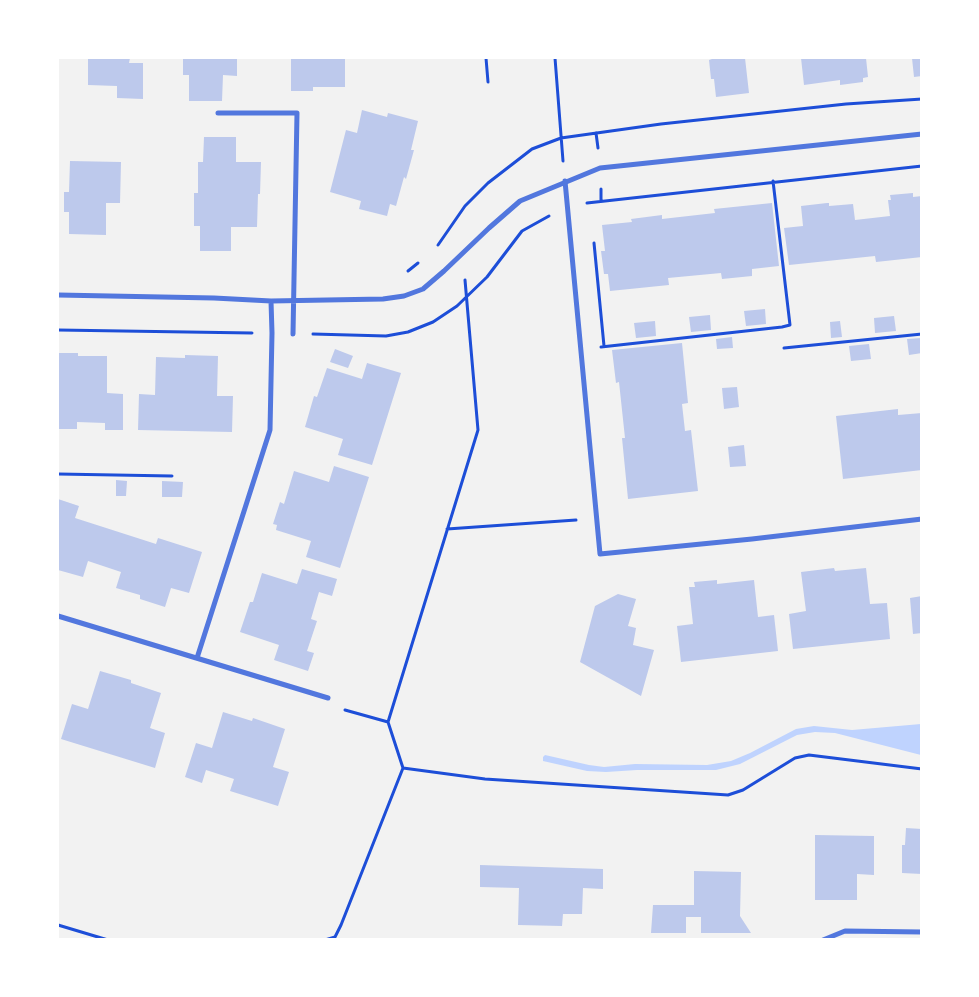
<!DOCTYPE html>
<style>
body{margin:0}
#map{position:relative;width:979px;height:997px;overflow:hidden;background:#f2f2f2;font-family:"DM Sans",sans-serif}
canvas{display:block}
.frame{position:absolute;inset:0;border:59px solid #fff;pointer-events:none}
</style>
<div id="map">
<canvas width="979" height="997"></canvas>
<div class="frame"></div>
</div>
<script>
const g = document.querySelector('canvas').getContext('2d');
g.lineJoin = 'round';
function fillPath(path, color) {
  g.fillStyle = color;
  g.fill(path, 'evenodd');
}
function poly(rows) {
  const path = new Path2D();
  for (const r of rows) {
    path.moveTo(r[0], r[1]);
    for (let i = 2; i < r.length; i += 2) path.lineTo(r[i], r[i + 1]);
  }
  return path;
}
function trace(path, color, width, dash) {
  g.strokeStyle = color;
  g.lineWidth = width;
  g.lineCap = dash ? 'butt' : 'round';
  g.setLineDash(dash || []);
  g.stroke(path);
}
const water = poly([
 [921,724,921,755,835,733,815,732,797,735,740,764,716,770,637,770,606,772,587,771,543,761,543,757,545,755,589,765,604,767,635,764,707,765,731,761,750,753,796,729,814,726,852,730]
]);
const building = poly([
 [88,58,130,58,129,63,143,63,143,99,117,98,117,86,88,85],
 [183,58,237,58,237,76,223,75,222,101,189,101,189,75,183,75],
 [291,58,345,58,345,87,313,87,313,91,291,91],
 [712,58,745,58,749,93,716,97,714,79,711,79,709,60,712,59],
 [801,58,866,58,868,77,863,78,863,82,840,85,840,80,804,85],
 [912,58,922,58,922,76,914,77],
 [362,110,387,117,388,113,418,121,411,150,414,150,406,179,404,177,396,206,390,204,387,216,359,209,361,201,330,192,346,130,357,133],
 [204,137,236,137,236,162,261,162,260,194,258,194,257,227,231,227,231,251,200,251,200,226,194,226,194,193,198,193,198,162,203,162],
 [70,161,121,162,120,203,106,203,106,235,69,234,69,212,64,212,64,192,69,192],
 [913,193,913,197,922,196,922,257,876,262,875,256,789,265,784,228,803,226,801,206,827,203,829,203,829,206,853,204,855,220,890,216,888,200,891,200,890,195],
 [772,203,779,266,752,269,752,276,722,279,721,273,668,278,669,285,610,291,608,274,604,274,601,251,605,251,602,225,632,222,631,219,662,215,662,219,715,213,714,209],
 [765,309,766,324,746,326,744,311],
 [710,315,711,330,691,332,689,317],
 [894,316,896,331,875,333,874,318],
 [655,321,656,336,636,338,634,323],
 [840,321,842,337,831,338,830,322],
 [732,337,733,348,717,349,716,339],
 [922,338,922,353,909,355,907,339],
 [682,343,688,403,682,404,685,431,691,430,698,491,628,499,622,438,625,438,619,382,616,383,612,350],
 [869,344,871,359,851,361,849,346],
 [335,349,353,356,348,368,330,362],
 [58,353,78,353,78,356,107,356,107,393,123,394,123,430,105,430,105,423,77,422,77,429,58,429],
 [185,355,218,356,217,396,233,396,232,432,138,430,139,394,155,395,156,357,185,358],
 [367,363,401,373,372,465,338,455,343,439,305,427,314,396,317,397,327,368,362,379],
 [737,387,739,407,724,409,722,388],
 [898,409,898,415,922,413,922,470,843,479,836,416],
 [744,445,746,466,730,467,728,447],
 [334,466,369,477,340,568,306,557,311,541,276,530,277,525,273,524,280,502,284,504,294,471,329,482],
 [116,480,127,481,126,496,116,496],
 [162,481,183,482,182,497,162,497],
 [58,499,79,506,75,518,156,544,158,538,202,552,189,593,171,588,165,607,140,599,140,595,116,588,121,572,88,561,83,577,58,570],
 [834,568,835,571,866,568,870,604,887,603,890,639,793,649,789,614,806,611,801,572],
 [302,569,337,579,332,596,319,592,311,619,317,621,307,651,314,653,308,671,274,660,279,645,240,632,250,602,253,602,262,573,297,584],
 [717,580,717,584,754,580,758,617,774,615,778,651,681,662,677,626,693,624,689,587,695,587,694,582],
 [618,594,636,599,628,626,636,628,633,645,654,650,641,696,580,662,595,606],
 [922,596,922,633,913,634,910,598],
 [100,671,131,680,131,683,161,693,150,728,165,733,155,768,61,739,72,704,88,709],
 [223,712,252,721,253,718,285,729,273,767,289,772,278,806,230,791,234,779,206,770,202,783,185,777,196,743,212,748],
 [906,828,922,829,922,874,902,873,902,845,905,845],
 [815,835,874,836,874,875,857,874,857,900,815,900],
 [480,865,603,869,603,889,583,888,582,914,563,914,562,926,518,925,519,888,480,887],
 [694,871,741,872,740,916,751,933,701,933,701,917,686,917,686,933,651,933,653,905,694,905]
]);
const path = poly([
 [486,58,488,82],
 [555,58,563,161],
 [596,133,598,148],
 [601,189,601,201],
 [587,203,922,166],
 [594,243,604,346],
 [438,245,465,206,488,183,532,149,561,138,661,124,846,104,922,99],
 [408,271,418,263],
 [58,330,252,333],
 [313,334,386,336,408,332,433,322,457,306,487,277,522,231,549,216],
 [601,347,782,327,790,325,773,181],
 [784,348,922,334],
 [58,474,172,476],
 [447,529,576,520],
 [345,710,388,722],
 [403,768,485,779,728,795,743,790,795,758,809,755,922,769],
 [58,925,108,940],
 [325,940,335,937,341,925,403,768,388,722,478,430,465,280]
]);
const minor = poly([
 [218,113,297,113,293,334],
 [565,181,600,554,752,539,922,519],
 [58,295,214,298,271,301,383,299,404,296,423,289,444,271,489,228,520,201,600,168,922,134],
 [58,616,328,698],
 [197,658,270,430,272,333,271,301],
 [823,940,845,931,922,932]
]);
fillPath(water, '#bfd3fe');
fillPath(building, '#bdc9ec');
trace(path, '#1d4ed8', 3);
trace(minor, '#5277de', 5);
</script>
